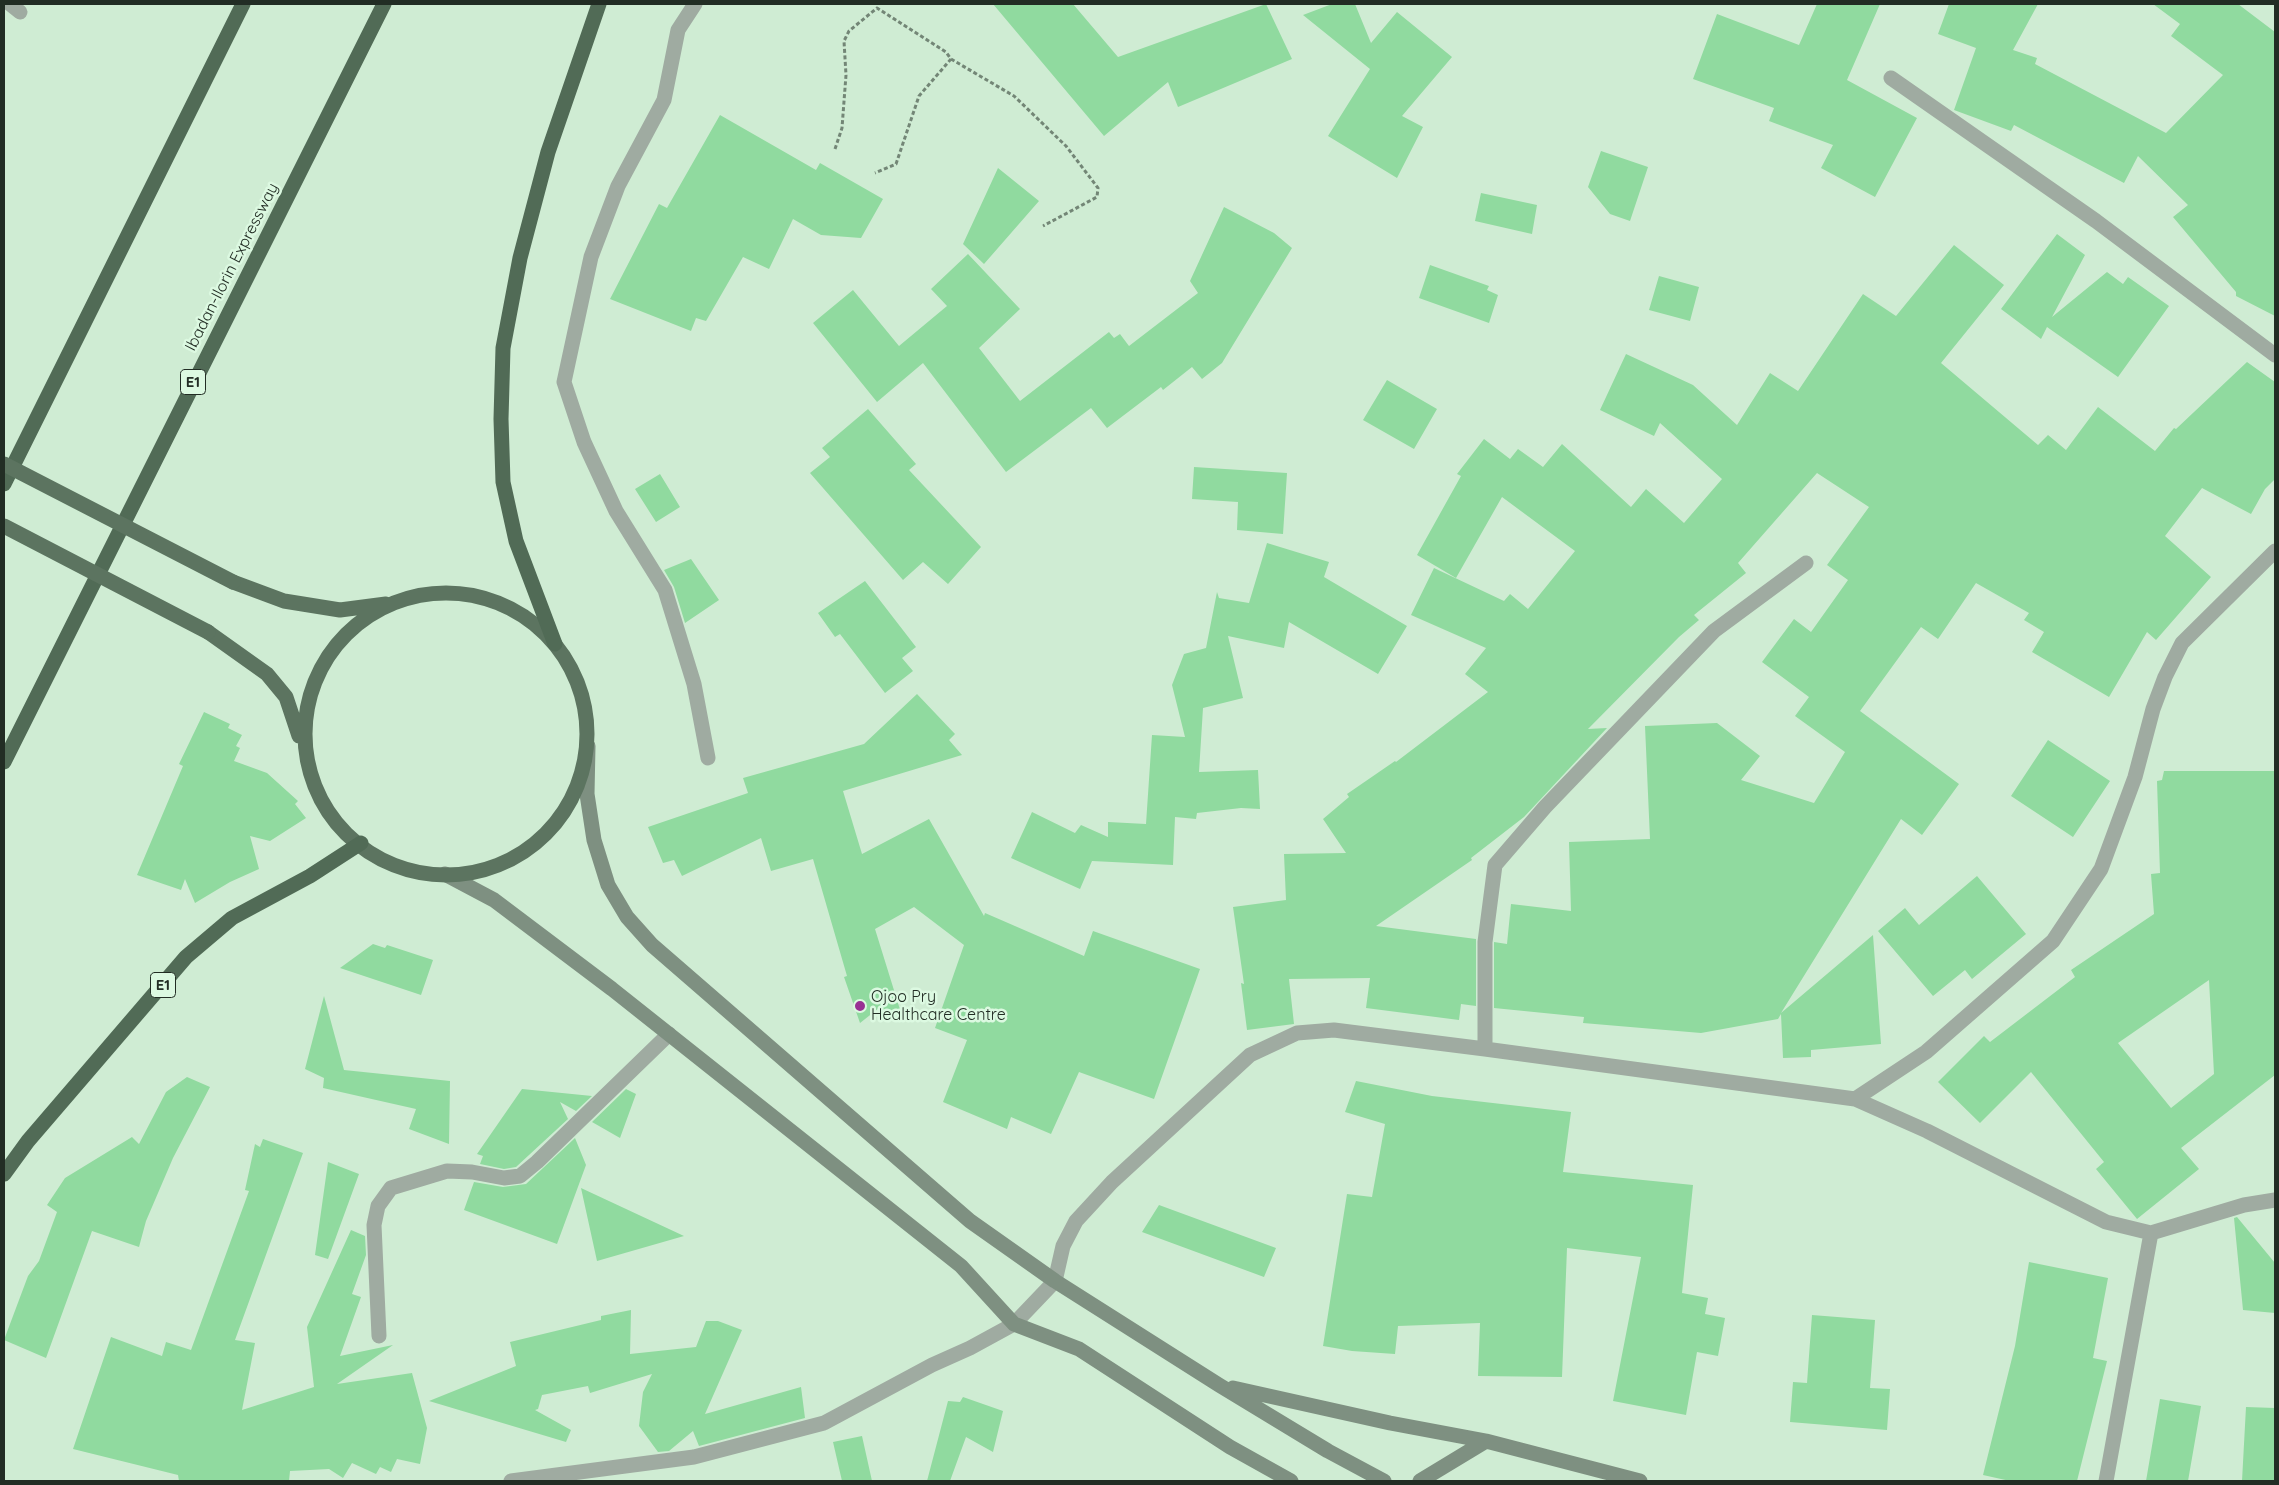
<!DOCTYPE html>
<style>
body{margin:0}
#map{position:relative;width:2279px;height:1485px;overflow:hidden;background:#cfecd3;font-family:Quicksand,sans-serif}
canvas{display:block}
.frame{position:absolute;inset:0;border:5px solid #222d24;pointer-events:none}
</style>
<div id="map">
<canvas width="2279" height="1485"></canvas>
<div class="frame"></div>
</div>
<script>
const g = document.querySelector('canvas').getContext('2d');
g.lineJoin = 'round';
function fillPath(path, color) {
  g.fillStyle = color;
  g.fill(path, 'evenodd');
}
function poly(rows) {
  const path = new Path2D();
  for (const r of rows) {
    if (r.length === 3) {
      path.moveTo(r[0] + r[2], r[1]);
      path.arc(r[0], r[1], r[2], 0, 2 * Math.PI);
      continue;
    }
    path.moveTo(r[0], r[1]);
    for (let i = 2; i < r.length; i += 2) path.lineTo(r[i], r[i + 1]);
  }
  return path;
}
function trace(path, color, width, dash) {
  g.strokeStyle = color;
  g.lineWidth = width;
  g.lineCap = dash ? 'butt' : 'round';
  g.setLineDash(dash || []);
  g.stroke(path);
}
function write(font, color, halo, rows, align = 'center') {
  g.font = font + ' Quicksand,sans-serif';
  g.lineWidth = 5;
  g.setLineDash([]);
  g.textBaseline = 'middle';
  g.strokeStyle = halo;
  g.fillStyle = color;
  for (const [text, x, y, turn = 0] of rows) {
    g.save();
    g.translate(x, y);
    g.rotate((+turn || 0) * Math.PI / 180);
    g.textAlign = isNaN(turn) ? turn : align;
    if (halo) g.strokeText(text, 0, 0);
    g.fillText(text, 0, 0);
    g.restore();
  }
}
const building = poly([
 [993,4,1073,4,1118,57,1266,4,1292,59,1178,107,1168,82,1104,136],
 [1332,4,1355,4,1371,43,1397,12,1452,57,1402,116,1423,127,1397,178,1328,136,1370,69,1303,15],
 [1817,4,1880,4,1847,80,1917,118,1875,197,1821,168,1833,145,1769,121,1774,108,1693,79,1717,14,1799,45],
 [1949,4,2038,4,2013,50,2037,58,2035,64,2166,133,2223,75,2171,36,2180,24,2153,4,2238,4,2275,32,2275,316,2236,296,2236,292,2173,217,2188,205,2138,156,2124,183,2014,125,2011,131,1954,110,1976,48,1938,34],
 [720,115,816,170,820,163,883,199,861,238,821,235,793,219,769,269,743,257,706,321,696,318,691,331,610,299,659,204,667,208],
 [1601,151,1648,167,1630,221,1610,214,1588,187],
 [998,168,1039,201,984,264,963,244],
 [1481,193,1537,205,1532,234,1475,221],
 [1224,207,1274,233,1292,248,1222,363,1202,379,1192,367,1163,390,1161,387,1107,428,1091,408,1006,472,923,363,877,402,813,323,853,290,899,346,947,306,931,289,968,254,1020,309,979,348,1020,401,1109,332,1114,338,1120,334,1129,346,1198,293,1190,281],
 [2057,234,2085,255,2052,317,2107,272,2123,284,2128,277,2169,306,2118,377,2047,327,2041,339,2001,309],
 [1954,245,2004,285,1941,363,2038,445,2048,435,2066,450,2098,407,2155,451,2174,428,2176,429,2247,362,2275,382,2275,479,2265,489,2251,514,2202,488,2165,536,2211,577,2156,640,2147,632,2109,697,2032,652,2044,632,2024,620,2029,613,1976,583,1938,639,1921,627,1860,711,1959,784,1922,835,1901,819,1781,1013,1873,935,1881,1044,1811,1050,1811,1057,1783,1058,1781,1014,1778,1019,1701,1033,1583,1023,1584,1017,1494,1008,1494,942,1507,944,1511,904,1571,911,1569,842,1650,839,1645,726,1717,723,1760,756,1741,780,1814,803,1845,752,1795,716,1809,697,1762,662,1794,619,1811,632,1848,580,1827,565,1869,507,1817,473,1738,563,1746,573,1694,615,1699,620,1679,637,1588,729,1607,728,1524,817,1471,858,1472,860,1376,926,1476,939,1476,1006,1461,1004,1459,1020,1366,1008,1370,978,1289,979,1294,1024,1247,1030,1241,983,1244,984,1233,907,1286,900,1284,854,1346,853,1323,819,1349,797,1347,794,1395,761,1396,762,1488,692,1465,674,1486,648,1411,615,1434,568,1504,601,1510,594,1528,609,1575,551,1502,497,1456,578,1417,555,1461,476,1457,474,1484,439,1510,459,1518,449,1543,467,1562,444,1631,507,1646,489,1684,523,1722,479,1660,423,1654,436,1600,410,1626,354,1693,385,1737,425,1770,373,1798,391,1863,294,1896,316],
 [1430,265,1489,286,1487,290,1498,295,1489,323,1419,298],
 [1659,276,1699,287,1690,321,1649,310],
 [1387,380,1437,409,1414,449,1363,420],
 [868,409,916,464,909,470,981,547,948,584,923,562,903,580,810,473,830,457,822,448],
 [1194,467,1287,473,1283,534,1237,530,1238,502,1192,499],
 [660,474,680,507,656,522,635,489],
 [1267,543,1329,562,1324,577,1407,626,1378,674,1289,622,1284,648,1228,636,1243,698,1203,708,1199,772,1258,770,1260,809,1241,808,1197,813,1196,819,1175,817,1173,865,1092,861,1080,889,1011,858,1032,812,1075,833,1081,825,1108,837,1108,822,1146,824,1152,735,1185,737,1172,685,1184,654,1206,648,1217,592,1219,598,1249,603],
 [691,559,719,600,685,623,674,587,664,570],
 [865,581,916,647,902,658,913,671,885,693,840,634,835,637,818,613],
 [917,694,955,734,949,740,962,755,843,791,862,854,929,819,984,916,985,913,1084,956,1093,931,1200,969,1154,1099,1079,1072,1051,1134,1011,1117,1007,1129,943,1102,967,1040,935,1028,964,945,914,907,875,929,902,1016,879,1008,860,1023,844,977,847,976,813,859,771,871,761,838,682,876,674,860,663,863,648,827,748,793,743,778,864,744],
 [204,712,230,724,228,728,242,735,236,746,240,748,234,761,267,773,298,801,295,804,306,818,270,841,250,836,259,869,230,882,195,903,185,879,181,890,137,875,183,766,179,764],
 [2048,740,2110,781,2073,837,2011,796],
 [2164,771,2275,771,2275,1075,2181,1148,2199,1169,2137,1219,2096,1169,2104,1162,2031,1072,1980,1123,1938,1082,1984,1036,1990,1042,2075,977,2071,970,2154,914,2151,874,2160,873,2157,781,2162,780],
 [2209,980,2214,1074,2171,1108,2118,1043],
 [1977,876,2026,934,1972,979,1965,970,1933,996,1878,931,1905,908,1919,925],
 [373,944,385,948,387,945,433,960,421,995,340,968],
 [324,996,344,1070,450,1081,449,1144,409,1129,416,1109,323,1088,324,1078,305,1069],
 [187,1077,210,1087,173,1158,146,1221,139,1247,92,1231,46,1358,4,1340,28,1276,39,1261,57,1212,47,1205,65,1178,132,1137,139,1144,166,1092],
 [1356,1081,1432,1096,1571,1112,1563,1172,1693,1185,1682,1293,1708,1298,1705,1314,1725,1318,1718,1356,1697,1352,1686,1415,1613,1401,1641,1257,1567,1248,1562,1377,1478,1376,1480,1323,1398,1326,1395,1354,1352,1351,1323,1346,1347,1194,1372,1197,1385,1124,1345,1112],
 [522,1089,592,1096,576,1111,560,1102,568,1119,516,1167,504,1169,480,1164,483,1156,477,1154],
 [626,1089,636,1094,620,1138,592,1122],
 [575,1138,586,1165,557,1244,464,1210,474,1182,503,1187,526,1184],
 [263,1139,303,1153,235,1340,255,1343,242,1410,314,1387,307,1327,351,1230,365,1236,366,1255,352,1294,361,1297,340,1356,393,1345,337,1384,412,1373,427,1428,420,1464,397,1459,391,1472,380,1467,376,1474,352,1463,343,1478,329,1469,290,1471,289,1481,179,1481,178,1475,73,1449,111,1337,162,1356,166,1342,191,1350,249,1191,245,1190,255,1144,260,1147],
 [328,1162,359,1174,328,1259,315,1255],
 [581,1188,684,1236,597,1261],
 [1159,1205,1276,1248,1264,1277,1142,1232],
 [2237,1217,2275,1263,2275,1313,2243,1310,2234,1218],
 [2029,1262,2108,1278,2093,1358,2107,1361,2077,1481,2010,1481,1983,1475,2015,1346],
 [631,1310,630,1354,696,1347,706,1321,718,1321,742,1330,705,1414,801,1387,805,1418,699,1446,693,1431,669,1451,658,1452,639,1426,643,1392,652,1374,590,1393,588,1386,542,1395,538,1409,535,1410,571,1430,566,1442,429,1401,516,1366,510,1342,601,1320,601,1316],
 [1812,1315,1875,1320,1870,1388,1890,1389,1887,1430,1790,1422,1793,1382,1807,1383],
 [963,1397,1003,1411,993,1452,966,1437,950,1481,927,1481,948,1401,960,1402],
 [2160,1399,2201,1406,2188,1481,2146,1481],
 [2246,1407,2275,1408,2275,1481,2242,1481],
 [862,1436,872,1481,842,1481,833,1442]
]);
const path = poly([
 [951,59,1014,96,1066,146,1098,188,1097,197,1043,226],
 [835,149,842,128,846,75,844,41,849,31,877,8,946,52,951,59,919,96,896,164,875,173]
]);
const service = poly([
 [10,4,20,12],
 [379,1336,374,1225,378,1206,391,1188,447,1171,472,1172,504,1178,520,1176,537,1162,669,1034]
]);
const minor = poly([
 [695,4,678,30,664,100,618,186,591,257,564,382,584,442,616,511,665,590,694,684,708,758],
 [1891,78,2096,221,2275,355],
 [1485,1049,1485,942,1495,865,1545,807,1714,631,1806,563],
 [1855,1099,1926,1052,2053,941,2101,869,2135,777,2153,709,2165,677,2182,643,2275,551],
 [511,1481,694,1457,824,1423,932,1365,970,1348,1014,1324,1055,1281,1063,1246,1076,1221,1112,1182,1250,1055,1297,1033,1334,1030,1485,1049,1855,1099,1927,1131,2106,1222,2151,1233,2244,1205,2275,1200],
 [2106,1481,2151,1233]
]);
const secondary = poly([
 [588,746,587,794,594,840,608,885,627,917,652,945,970,1221,1055,1281,1219,1385,1328,1451,1384,1481],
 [445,874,494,900,612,989,961,1266,1014,1324,1079,1349,1230,1447,1291,1481],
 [1233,1388,1390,1423,1486,1441,1640,1481],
 [1420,1481,1486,1441]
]);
const trunk = poly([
 [233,582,284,601,340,610,386,604],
 [446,734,141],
 [208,632,267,674,286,697,299,736]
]);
const motorway = poly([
 [4,484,243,4],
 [555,644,516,541,503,482,501,419,503,348,520,258,548,152,599,4],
 [4,762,384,4],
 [4,1174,28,1141,186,957,232,918,310,876,361,843]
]);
const trunkBridge = poly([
 [4,464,233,582],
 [4,526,208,632]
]);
const markers = [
 [860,1006,6,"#993093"]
];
const shields = [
 [193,382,25],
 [163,985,25]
];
const shieldNames = [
 ["E1",193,382],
 ["E1",163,985]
];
const streetNames = [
 ["Ibadan-Ilorin Expressway",232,267,-63]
];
const poiNames = [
 ["Ojoo Pry",871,997],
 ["Healthcare Centre",871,1015]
];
fillPath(building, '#90da9f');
trace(path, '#738676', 3, [4, 2.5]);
trace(service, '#9faba1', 15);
trace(minor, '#9faba1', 15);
trace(secondary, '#7e9081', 15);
trace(trunk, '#5c7460', 15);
trace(motorway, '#516b56', 15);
trace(trunkBridge, '#5c7460', 15);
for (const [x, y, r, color] of markers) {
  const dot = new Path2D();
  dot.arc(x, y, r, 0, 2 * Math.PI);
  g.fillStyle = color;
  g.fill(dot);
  trace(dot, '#dcf9e1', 2);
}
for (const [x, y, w] of shields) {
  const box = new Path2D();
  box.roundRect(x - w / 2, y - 12.5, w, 25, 4);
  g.fillStyle = '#dcf9e1';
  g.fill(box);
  trace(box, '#222d24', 1);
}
write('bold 15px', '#222d24', null, shieldNames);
write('16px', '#222d24', '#dcf9e1', streetNames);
write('16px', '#222d24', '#dcf9e1', poiNames, 'left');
</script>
